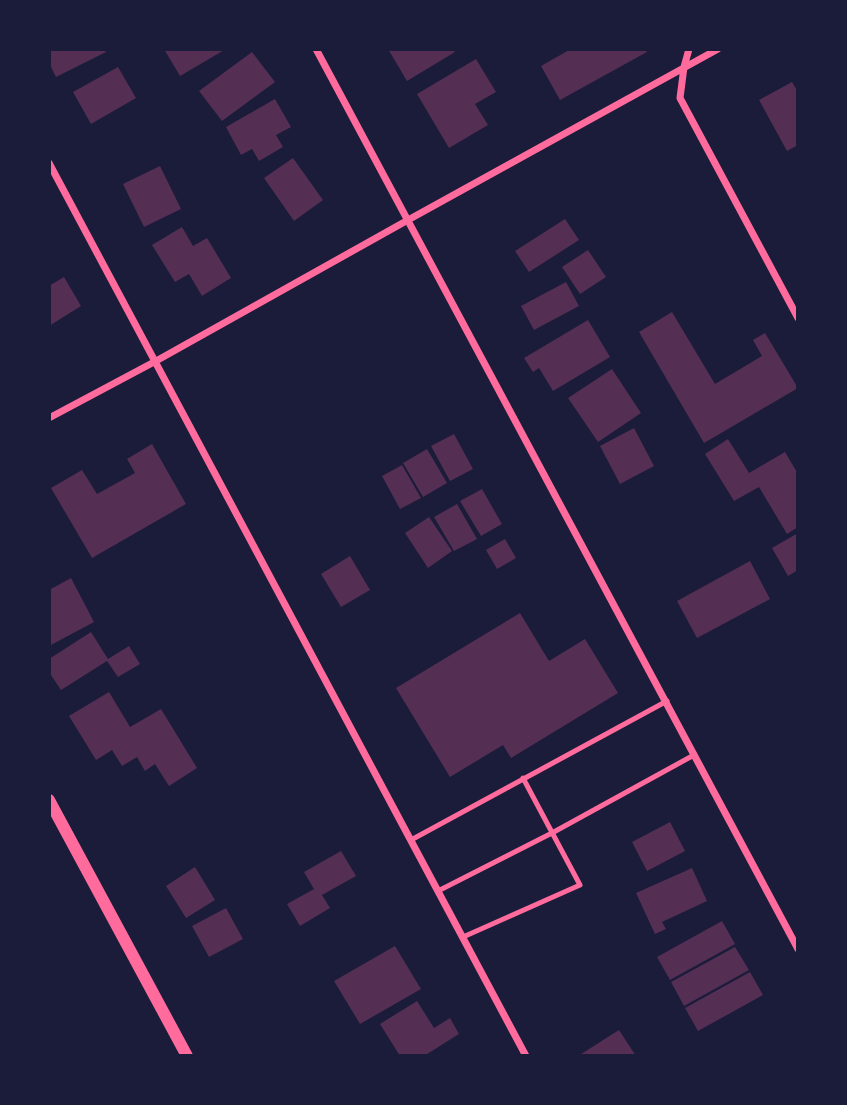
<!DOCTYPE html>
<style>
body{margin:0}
#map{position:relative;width:847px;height:1105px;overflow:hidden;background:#1b1b3a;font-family:Bitter,serif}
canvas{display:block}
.frame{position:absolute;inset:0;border:51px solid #1b1b3a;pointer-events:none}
</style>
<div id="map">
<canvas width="847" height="1105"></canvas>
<div class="frame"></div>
</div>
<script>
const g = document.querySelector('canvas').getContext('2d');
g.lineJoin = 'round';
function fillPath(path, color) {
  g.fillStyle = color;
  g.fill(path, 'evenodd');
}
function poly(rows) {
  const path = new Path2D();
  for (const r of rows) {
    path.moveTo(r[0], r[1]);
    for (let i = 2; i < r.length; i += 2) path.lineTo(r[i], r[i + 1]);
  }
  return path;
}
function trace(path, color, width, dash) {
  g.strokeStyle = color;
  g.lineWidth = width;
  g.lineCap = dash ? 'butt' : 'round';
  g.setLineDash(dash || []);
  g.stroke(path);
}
const building = poly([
 [49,49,104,49,106,52,56,77,49,63],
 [164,49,226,49,180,76],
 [388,49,453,49,455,52,407,81],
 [571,49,645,49,647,52,560,100,541,66],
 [252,52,275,82,222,121,199,91],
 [476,59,496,92,475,104,488,125,449,148,417,94],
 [118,67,136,98,91,124,73,92],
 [792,82,798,92,798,145,787,151,759,100],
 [275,99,291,127,276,135,283,147,259,161,252,149,241,155,226,127],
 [293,158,323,200,294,221,264,178],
 [160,166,181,209,144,227,123,184],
 [565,219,579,240,529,272,515,251],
 [182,227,193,246,207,238,231,278,202,296,189,274,175,282,152,245],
 [588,250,606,277,580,294,562,267],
 [64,277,81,306,49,326,49,286],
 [566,282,579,306,534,330,521,306],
 [672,312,715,384,762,356,753,340,765,333,798,388,704,443,639,332],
 [588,320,610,357,553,391,539,368,533,372,524,358],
 [612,369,641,413,598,442,568,398],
 [634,428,654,466,620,484,600,446],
 [454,434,473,469,450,481,431,446],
 [728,439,749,473,785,452,798,474,798,527,787,534,759,487,734,501,705,454],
 [152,444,186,504,92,558,51,488,82,470,97,494,135,473,127,459],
 [427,449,447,483,423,497,403,463],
 [402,465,421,498,400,509,382,476],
 [482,489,502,524,481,536,460,501],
 [457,504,477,539,454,551,434,517],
 [429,517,452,551,428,568,405,533],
 [798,533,798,570,788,576,772,548],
 [505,539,516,558,497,569,486,550],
 [350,556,370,590,341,607,321,574],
 [750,561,770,599,697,638,677,601],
 [71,578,94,622,49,646,49,590],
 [520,613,549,661,585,639,618,693,511,758,503,745,450,777,396,688],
 [91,632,108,659,129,646,140,664,118,677,107,661,61,690,49,672,49,659],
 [109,692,130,727,161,709,197,768,169,786,155,764,145,771,137,757,122,766,112,750,96,760,69,716],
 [670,822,685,851,647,871,632,842],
 [341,851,356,876,322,895,330,908,300,926,287,904,314,889,304,872],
 [195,867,215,900,186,918,166,886],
 [692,868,707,901,662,922,666,929,655,934,636,893],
 [226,908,243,939,209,957,192,926],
 [722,921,735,944,670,980,657,957],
 [395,946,421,989,360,1024,334,981],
 [735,947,749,970,684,1006,671,982],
 [750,972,763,995,698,1031,685,1008],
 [417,1001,434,1028,450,1018,459,1034,424,1056,400,1056,380,1024],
 [619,1030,636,1056,578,1056]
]);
const service = poly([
 [411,840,667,701],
 [438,891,552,833,694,755],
 [463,937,580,885,523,778]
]);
const minor = poly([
 [316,49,798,949],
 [689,49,684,67,680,98,798,318],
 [49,163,526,1056],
 [49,418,156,361,408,220,718,49]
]);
const tertiary = poly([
 [49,800,187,1056]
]);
fillPath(building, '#542f53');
trace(service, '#ff6b9d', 5);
trace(minor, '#ff6b9d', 7);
trace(tertiary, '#ff6b9d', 12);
</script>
